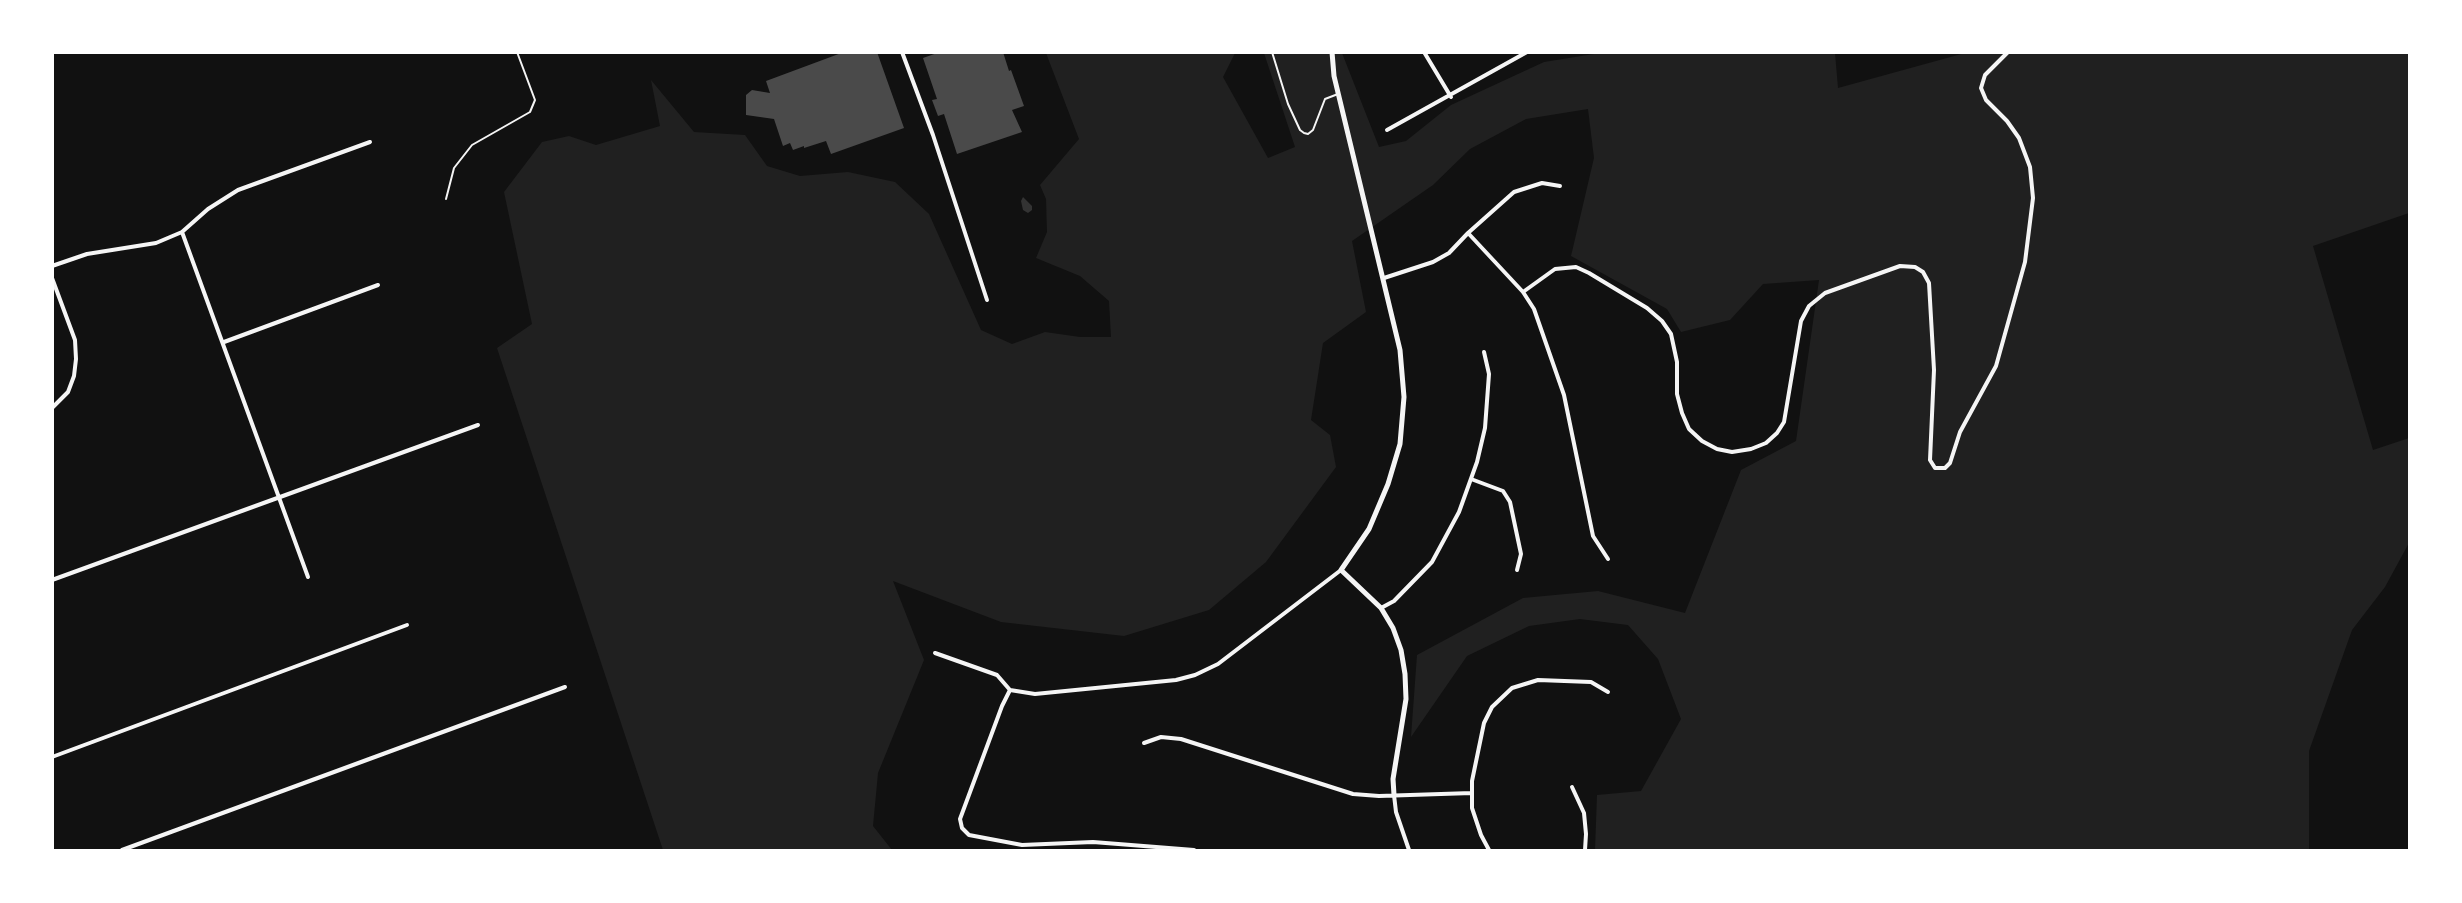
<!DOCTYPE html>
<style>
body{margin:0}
#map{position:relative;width:2462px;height:903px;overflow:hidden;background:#111;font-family:"IBM Plex Serif",serif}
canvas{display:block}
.frame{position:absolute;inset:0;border:54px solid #fff;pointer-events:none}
</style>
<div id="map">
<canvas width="2462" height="903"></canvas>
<div class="frame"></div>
</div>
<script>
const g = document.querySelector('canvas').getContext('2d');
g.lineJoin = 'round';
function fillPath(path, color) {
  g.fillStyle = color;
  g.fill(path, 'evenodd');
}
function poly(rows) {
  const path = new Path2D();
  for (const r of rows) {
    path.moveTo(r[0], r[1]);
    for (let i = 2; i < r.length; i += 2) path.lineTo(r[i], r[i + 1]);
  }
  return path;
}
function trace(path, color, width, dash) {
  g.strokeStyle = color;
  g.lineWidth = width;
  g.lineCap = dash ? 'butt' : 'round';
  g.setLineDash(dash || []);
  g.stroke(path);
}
const green = poly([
 [1046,53,1247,53,1235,53,1223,77,1268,158,1295,147,1264,53,1342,53,1379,147,1406,141,1451,105,1544,62,1600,53,1835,53,1838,88,1965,53,2409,53,2409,213,2313,246,2373,450,2409,438,2410,541,2385,587,2352,630,2309,751,2309,850,1595,850,1597,795,1641,791,1681,719,1658,659,1628,625,1580,619,1529,626,1467,656,1411,737,1417,655,1523,598,1598,591,1685,613,1741,470,1796,441,1819,280,1763,284,1730,320,1681,332,1667,309,1571,256,1594,158,1588,109,1526,119,1470,149,1433,185,1352,241,1366,312,1323,343,1311,420,1330,435,1336,467,1266,562,1209,610,1124,636,1001,622,893,581,924,660,878,773,873,826,892,850,663,850,497,348,532,324,504,192,542,142,569,136,596,145,660,126,651,80,694,132,745,135,767,166,800,176,848,172,895,182,929,214,981,330,1012,344,1045,332,1080,337,1111,337,1109,301,1080,276,1036,258,1047,232,1046,199,1040,185,1079,139]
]);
const water = poly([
 [1023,197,1032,206,1032,210,1028,213,1023,210,1021,201]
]);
const building = poly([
 [844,52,877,52,904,128,831,154,826,141,804,148,804,146,793,150,790,143,783,146,774,119,746,115,746,95,752,90,770,93,766,81],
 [940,52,1003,52,1009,71,1011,70,1024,106,1012,110,1022,132,957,154,944,114,938,116,932,100,937,99,923,58]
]);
const service = poly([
 [1272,52,1288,104,1300,130,1304,133,1308,134,1313,130,1325,99,1338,94],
 [446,199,454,168,472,145,530,112,535,100,517,52]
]);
const minor = poly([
 [902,52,933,135,987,300],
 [1424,52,1451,97],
 [1387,130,1527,52],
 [182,232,308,577],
 [1468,233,1523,292,1534,309,1564,395,1593,536,1608,559],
 [52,266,87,254,156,243,182,232,208,209,238,190,370,142],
 [52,278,75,340,76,359,74,376,68,392,52,408],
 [1384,278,1433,262,1449,253,1468,233,1514,192,1542,183,1560,186],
 [1523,292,1555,269,1576,267,1589,273,1647,308,1662,321,1671,334,1677,362,1677,394,1682,413,1689,429,1702,441,1717,449,1732,452,1751,449,1766,443,1777,433,1784,422,1801,321,1809,306,1825,293,1900,266,1915,267,1923,272,1929,283,1934,370,1930,460,1935,468,1945,468,1950,463,1960,432,1996,366,2025,262,2033,198,2030,167,2019,138,2007,121,1986,100,1981,88,1985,75,2008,52],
 [224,342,378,285],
 [1471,479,1503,491,1510,502,1521,554,1517,570],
 [52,580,478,425],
 [1381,608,1394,601,1432,562,1459,512,1477,462,1485,428,1489,374,1484,352],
 [935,653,997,675,1010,690],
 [1010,690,1002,706,960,819,962,828,969,835,1022,845,1093,842,1194,850],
 [1010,690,1035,694,1176,680,1195,675,1218,664,1341,570],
 [1144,743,1161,737,1181,739,1353,794,1379,796,1472,793],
 [52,757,407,625],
 [1572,787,1584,813,1586,834,1585,850],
 [1394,795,1396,812,1409,850],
 [122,850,565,687],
 [1489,850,1481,835,1472,808,1472,781,1484,723,1492,707,1512,688,1538,680,1591,682,1608,692]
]);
const tertiary = poly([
 [1332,52,1334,76,1400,350,1404,397,1400,444,1388,484,1369,529,1341,570,1381,608,1393,628,1401,650,1405,674,1406,699,1393,779,1394,795]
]);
fillPath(green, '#202020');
fillPath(water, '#333');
fillPath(building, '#4a4a4a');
trace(service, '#f5f5f5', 2);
trace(minor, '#f5f5f5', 4);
trace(tertiary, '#f5f5f5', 5);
</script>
